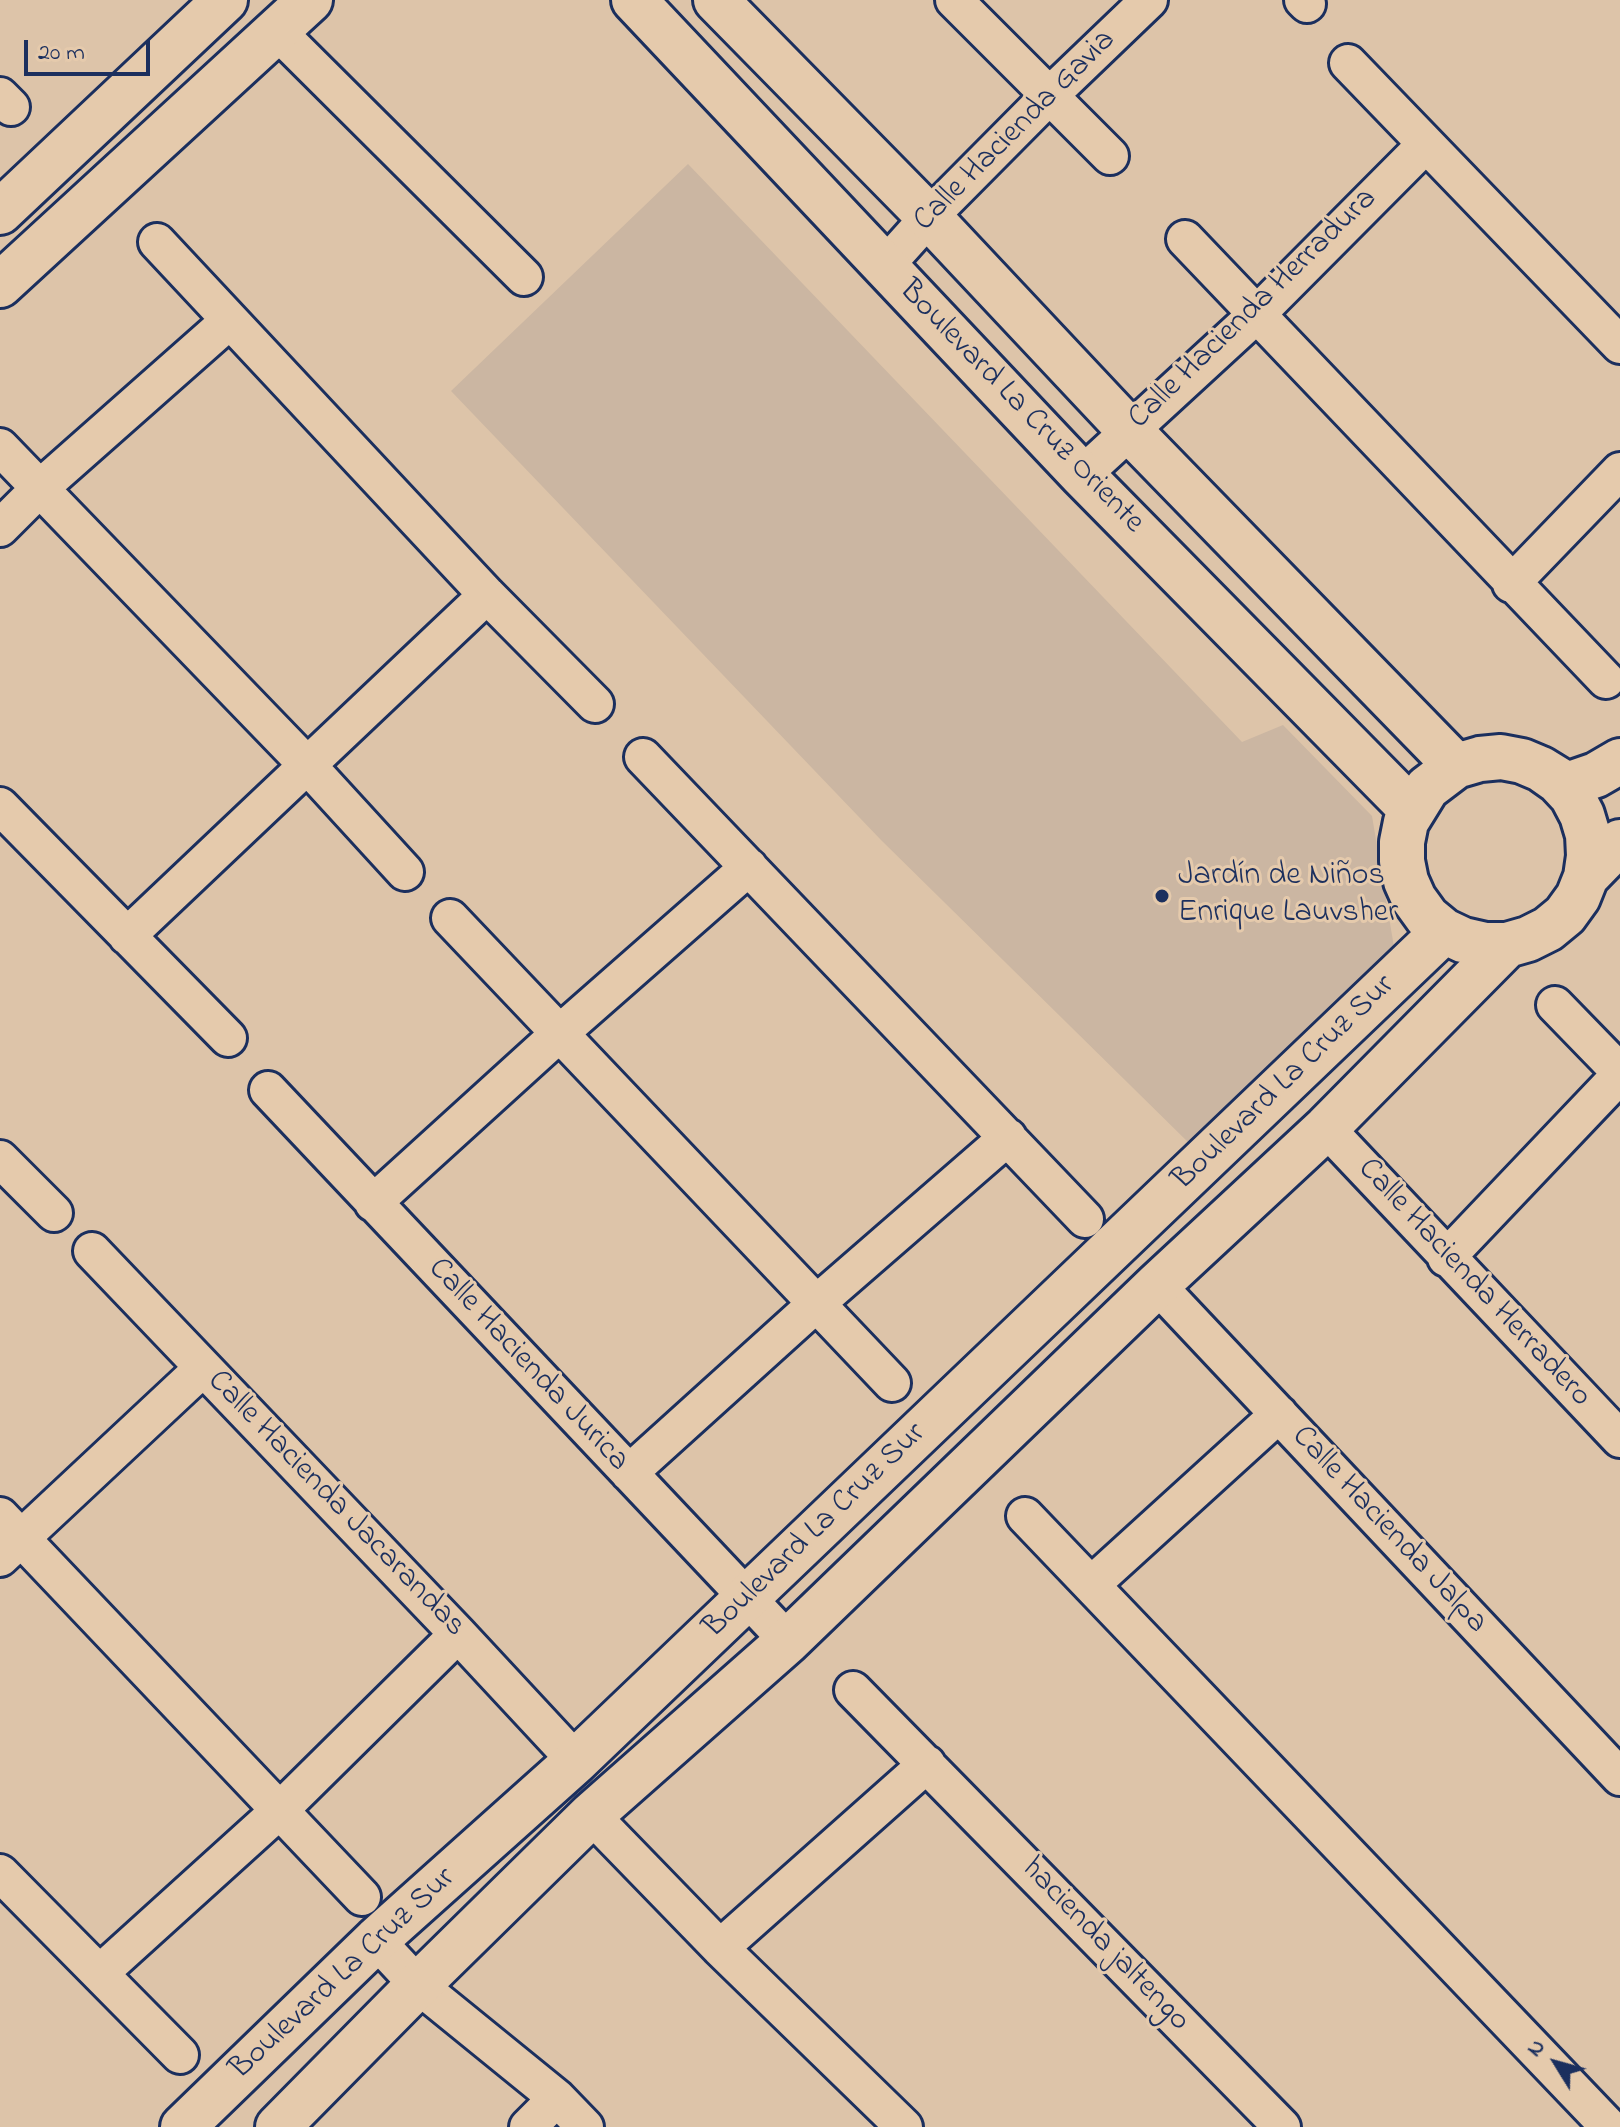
<!DOCTYPE html>
<meta charset="utf-8">
<style>
body{margin:0}
#map{position:relative;width:1620px;height:2127px;overflow:hidden;background:#ddc4a9;font-family:"Indie Flower",sans-serif}
canvas{display:block}
.north{position:absolute;left:1516px;top:2023px;width:80px;height:80px;-webkit-text-stroke:6px #e5caac;paint-order:stroke;rotate:307deg;font-size:22px;font-weight:700;line-height:32px;text-align:center;color:#1b2f5e}
.north::after{content:'';display:block;margin:auto;width:28px;height:36px;background:#1b2f5e;clip-path:polygon(50% 0,100% 100%,50% 72%,0 100%)}
.scale{position:absolute;left:24px;top:40px;width:126px;height:36px;box-sizing:border-box;border:4px solid #1b2f5e;border-top:0;padding-left:10px;font-size:24px;line-height:28px;white-space:nowrap;color:#1b2f5e;-webkit-text-stroke:6px #e5caac;paint-order:stroke}
</style>
<div id="map">
<canvas width="1620" height="2127"></canvas>
<div class="north">N</div>
<div class="scale">20 m</div>
</div>
<script>
const g = document.querySelector('canvas').getContext('2d');
g.lineJoin = 'round';
function fillPath(path, color) {
  g.fillStyle = color;
  g.fill(path, 'evenodd');
}
function poly(rows) {
  const path = new Path2D();
  for (const r of rows) {
    path.moveTo(r[0], r[1]);
    for (let i = 2; i < r.length; i += 2) path.lineTo(r[i], r[i + 1]);
  }
  return path;
}
function trace(path, color, width, dash) {
  g.strokeStyle = color;
  g.lineWidth = width;
  g.lineCap = dash ? 'butt' : 'round';
  g.setLineDash(dash || []);
  g.stroke(path);
}
function write(font, color, halo, rows, align = 'center') {
  g.font = font + ' "Indie Flower",sans-serif';
  g.lineWidth = 6;
  g.setLineDash([]);
  g.textBaseline = 'middle';
  g.strokeStyle = halo;
  g.fillStyle = color;
  for (const [text, x, y, turn = 0] of rows) {
    g.save();
    g.translate(x, y);
    g.rotate((+turn || 0) * Math.PI / 180);
    g.textAlign = isNaN(turn) ? turn : align;
    if (halo) g.strokeText(text, 0, 0);
    g.fillText(text, 0, 0);
    g.restore();
  }
}
const built = poly([
 [688,164,1242,742,1283,725,1372,816,1395,953,1193,1147,881,840,451,391]
]);
const street = poly([
 [954,0,1110,156],
 [1303,0,1307,4],
 [276,30,524,277],
 [1348,63,1620,345],
 [0,96,11,107],
 [1185,239,1606,680],
 [157,242,487,595,595,704],
 [885,266,929,217,1050,95,1149,0],
 [0,447,308,766,405,872],
 [1082,475,1256,315,1426,144],
 [0,528,39,489,229,321],
 [1511,584,1620,471],
 [643,757,1085,1219],
 [0,806,228,1038],
 [450,918,892,1383],
 [127,936,487,595],
 [1555,1005,1620,1072],
 [268,1090,788,1641],
 [1326,1128,1620,1439],
 [0,1159,54,1213],
 [373,1203,560,1033,749,867],
 [92,1251,458,1634,576,1761],
 [1446,1258,1620,1075],
 [1157,1285,1620,1777],
 [629,1473,817,1303,1008,1137],
 [0,1516,362,1897],
 [1025,1516,1609,2127],
 [0,1558,203,1368],
 [1091,1585,1279,1414],
 [853,1690,1282,2127],
 [591,1815,720,1948,904,2127],
 [0,1873,180,2055],
 [376,1940,418,1985,557,2098,585,2127],
 [720,1948,927,1764],
 [100,1973,280,1810,458,1634],
 [528,2127,557,2098]
]);
const secondary = poly([
 [634,0,1082,475,1412,810],
 [716,0,929,217,1129,430,1456,766],
 [0,212,225,0],
 [0,285,310,0],
 [1541,769,1567,785,1596,775,1620,761],
 [1586,877,1589,856,1588,835,1582,815,1572,796,1558,781,1541,769,1522,761,1501,757,1480,759,1456,766,1427,788,1406,822,1402,842,1402,861,1406,881,1414,899,1427,917,1444,931,1463,940,1485,945,1507,945,1528,939,1548,929,1565,915,1578,897,1586,877,1620,842],
 [183,2127,376,1940,576,1761,1444,931],
 [278,2127,418,1985,591,1815,788,1641,1157,1285,1326,1128,1507,945]
]);
const markers = [
 [1162,896,8,"#1b2f5e"]
];
const streetNames = [
 ["Calle Hacienda Gavia",1016,132,-45],
 ["Calle Hacienda Herradura",1254,310,-44],
 ["Boulevard La Cruz Oriente",1020,408,46],
 ["Boulevard La Cruz Sur",1285,1084,-44],
 ["Calle Hacienda Herradero",1473,1284,47],
 ["Calle Hacienda Jurica",527,1366,47],
 ["Calle Hacienda Jacarandas",335,1505,46],
 ["Calle Hacienda Jalpa",1388,1531,47],
 ["Boulevard La Cruz Sur",816,1532,-44],
 ["hacienda jaltengo",1104,1946,46],
 ["Boulevard La Cruz Sur",344,1975,-43]
];
const poiNames = [
 ["Jardín de Niños",1178,878],
 ["Enrique Lauvsher",1178,915]
];
fillPath(built, '#cbb6a2');
trace(street, '#1b2f5e', 42);
trace(secondary, '#1b2f5e', 50);
trace(street, '#e5caac', 36);
trace(secondary, '#e5caac', 44);
for (const [x, y, r, color] of markers) {
  const dot = new Path2D();
  dot.arc(x, y, r, 0, 2 * Math.PI);
  g.fillStyle = color;
  g.fill(dot);
  trace(dot, '#e5caac', 3);
}
write('32px', '#1b2f5e', '#e5caac', streetNames);
write('32px', '#1b2f5e', '#e5caac', poiNames, 'left');
</script>
